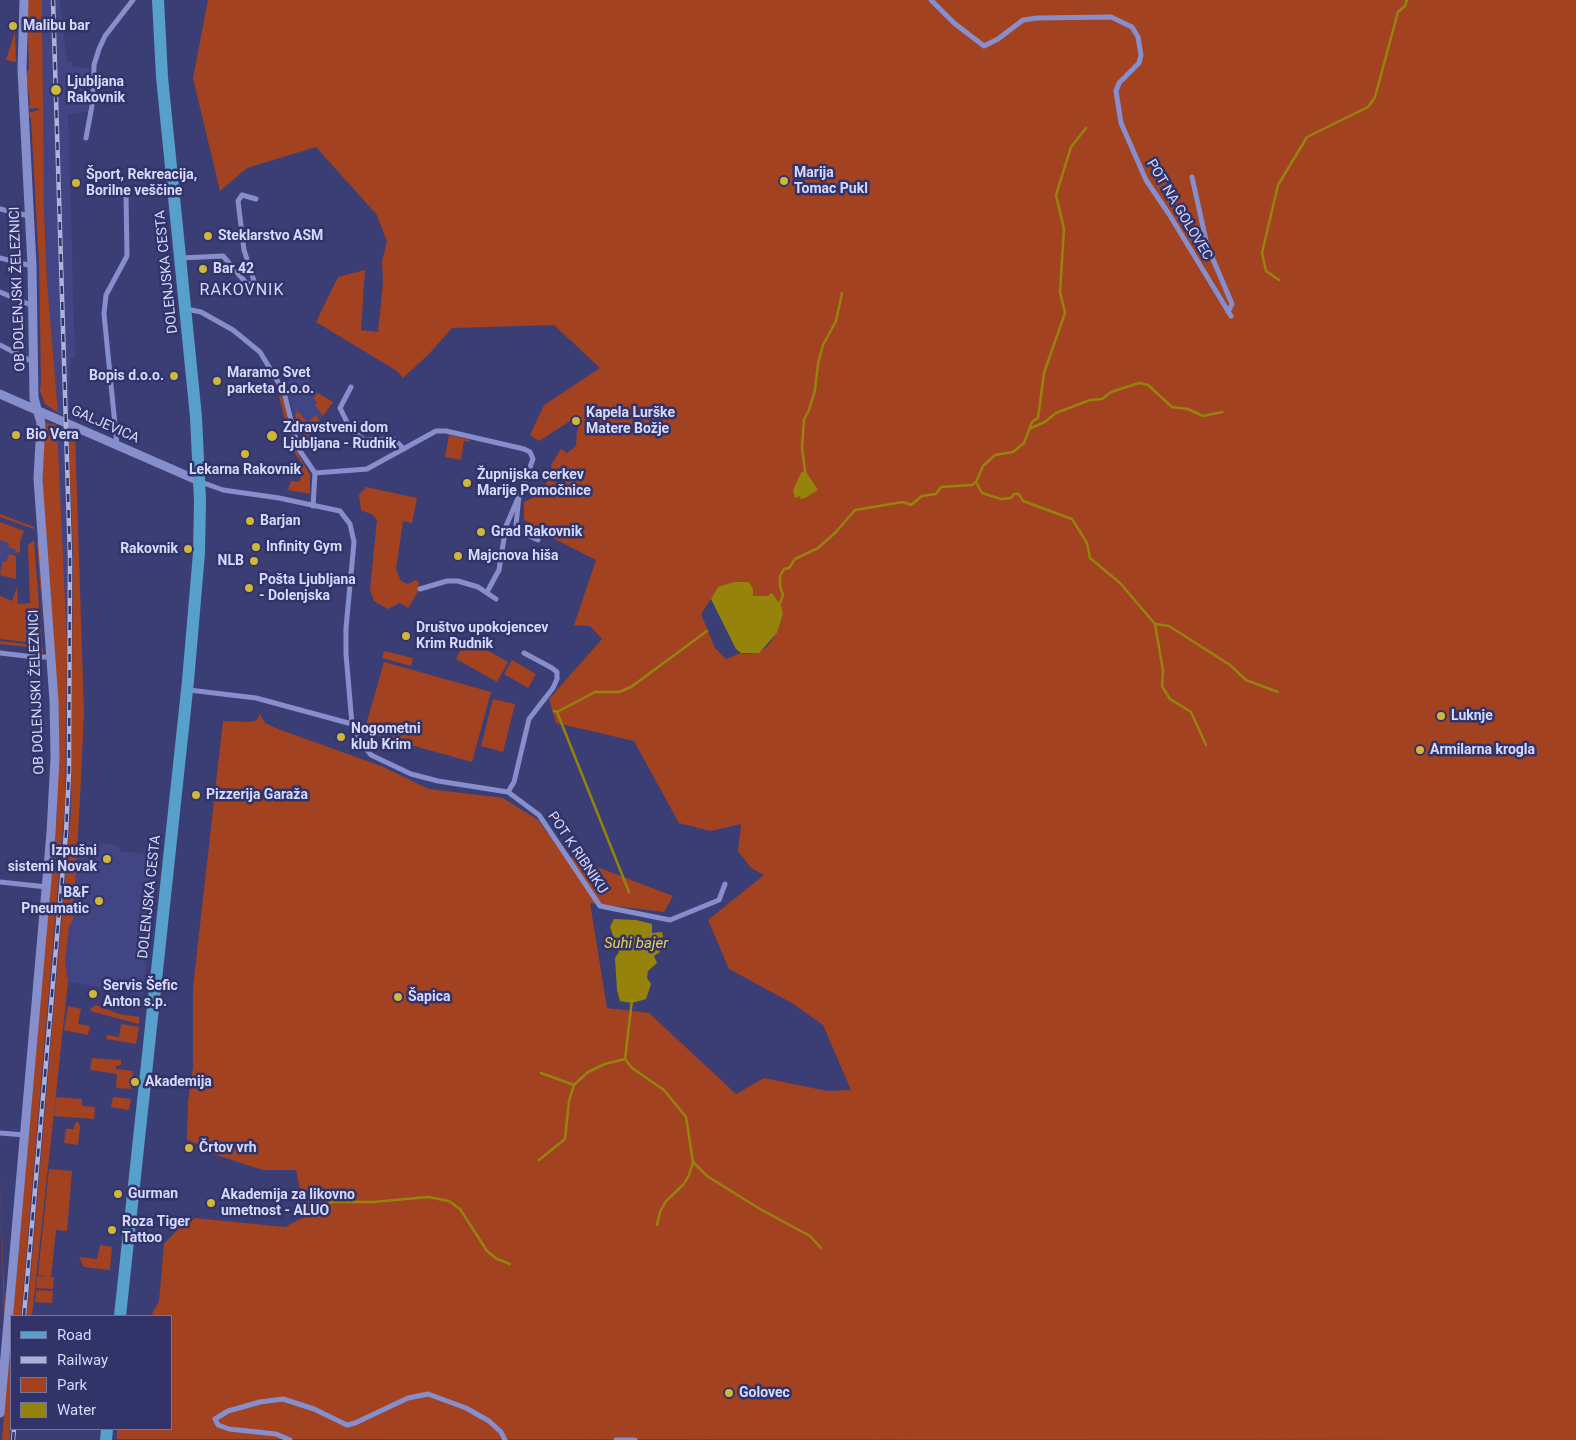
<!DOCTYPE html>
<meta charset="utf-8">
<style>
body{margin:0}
#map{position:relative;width:1576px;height:1440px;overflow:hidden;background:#3b3e75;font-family:Roboto,sans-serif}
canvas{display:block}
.legend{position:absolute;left:10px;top:1315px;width:162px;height:115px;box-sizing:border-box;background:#313369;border:1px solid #7376a3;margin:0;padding:6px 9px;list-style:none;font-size:15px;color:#d5dafb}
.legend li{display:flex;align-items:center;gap:10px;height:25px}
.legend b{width:25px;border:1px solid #7376a3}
</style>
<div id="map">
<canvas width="1576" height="1440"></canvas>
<ul class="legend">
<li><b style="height:6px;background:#57a0cb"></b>Road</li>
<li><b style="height:6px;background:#aeb2d9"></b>Railway</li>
<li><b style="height:14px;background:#a24221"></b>Park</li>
<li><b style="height:14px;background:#96830b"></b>Water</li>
</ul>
</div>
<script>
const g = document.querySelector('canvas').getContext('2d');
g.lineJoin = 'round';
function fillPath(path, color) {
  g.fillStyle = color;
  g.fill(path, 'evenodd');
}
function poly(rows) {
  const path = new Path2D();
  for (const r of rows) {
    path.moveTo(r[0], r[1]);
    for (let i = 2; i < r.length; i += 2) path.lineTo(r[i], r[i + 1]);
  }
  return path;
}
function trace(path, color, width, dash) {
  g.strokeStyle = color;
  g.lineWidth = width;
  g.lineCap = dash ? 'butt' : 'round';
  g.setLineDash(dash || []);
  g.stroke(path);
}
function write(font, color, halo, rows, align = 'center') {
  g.font = font + ' Roboto,sans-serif';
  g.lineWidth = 5;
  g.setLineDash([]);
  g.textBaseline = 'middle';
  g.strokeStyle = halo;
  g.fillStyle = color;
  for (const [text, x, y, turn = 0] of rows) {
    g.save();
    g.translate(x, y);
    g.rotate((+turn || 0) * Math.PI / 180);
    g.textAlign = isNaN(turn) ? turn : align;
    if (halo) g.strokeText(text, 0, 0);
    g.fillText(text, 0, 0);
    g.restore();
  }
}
const built = poly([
 [42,0,60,0,67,62,72,62,72,67,89,68,89,74,88,112,68,114,75,358,71,358,68,418,58,413,47,281,43,164],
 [299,364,302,365,314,391,333,402,305,441,299,430,285,385],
 [57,425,68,429,73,551,71,811,27,1316,21,1316,65,803,67,644],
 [0,532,21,540,14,556,0,573],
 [77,840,117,845,120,851,148,854,150,852,158,853,143,994,68,982,65,962,69,927,73,919]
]);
const green = poly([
 [27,0,42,0,44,209,47,281,58,413,45,404,40,391,41,383,39,263,31,119,28,113,39,110,38,108,28,109,30,104,26,74,29,69],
 [208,0,1576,0,1576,1440,117,1439,117,1429,171,1429,171,1316,151,1316,159,1301,164,1244,177,1230,195,1218,285,1227,306,1216,296,1170,263,1170,207,1152,203,1146,187,1140,188,1102,193,1067,193,987,223,721,251,722,257,720,260,714,265,723,278,729,381,766,429,789,503,798,538,820,563,854,673,896,664,912,590,903,607,1008,649,1013,736,1094,764,1078,827,1091,851,1090,823,1025,792,1003,729,969,708,920,764,875,751,868,738,851,741,824,710,831,679,823,634,741,556,723,549,699,602,639,590,626,574,625,596,560,539,531,524,519,524,502,542,493,552,469,551,465,561,449,567,453,576,446,577,431,581,420,578,416,539,441,530,435,544,405,600,368,554,325,452,328,428,355,403,378,397,371,316,322,338,277,365,270,361,330,378,332,383,283,382,261,387,242,377,215,316,147,247,168,220,191,193,78],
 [734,582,753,596,767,596,774,600,783,614,777,633,766,648,750,654,741,653,726,659,715,648,701,614,717,590],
 [15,32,16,61,14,62,6,60],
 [276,383,287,408,297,452,310,475,310,494,288,490,291,481,299,482,303,472,298,469,303,465,292,449],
 [318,393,333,402,323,416,315,405,317,403,313,398],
 [298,411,306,421,301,427,305,441,299,430,295,414],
 [316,415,320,422,307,440,303,432,309,430,308,422],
 [47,423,57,425,67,644,65,803,21,1316,13,1316,57,812,58,701,42,480,45,427],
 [68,429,75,433,84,714,80,798,73,919,69,927,65,962,68,982,32,1316,27,1316,71,811,73,551],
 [449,435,470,440,470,442,464,441,461,460,445,457],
 [366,487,417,498,412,523,403,521,396,569,401,581,408,584,416,580,419,582,417,593,408,608,400,603,388,609,374,601,370,589,377,520,373,515,361,510,359,495],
 [0,514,34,527,34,529,0,517],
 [0,522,24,531,20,541,20,552,15,553,16,550,8,547,9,543,0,540],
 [34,540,42,644,0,639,0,596,12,601,17,587,18,604,30,603,28,545],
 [37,541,39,543,43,625],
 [9,554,16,556,16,579,0,575,3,561,6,562],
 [467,639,508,662,497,682,456,659],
 [0,641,42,646,43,653,28,653,28,647,1,644,0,645],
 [384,651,413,658,411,666,382,658],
 [512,660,536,674,528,688,504,674],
 [384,662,491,692,472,762,364,732],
 [493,699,515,704,503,752,481,746],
 [96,1005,119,1014,139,1017,139,1024,90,1011,91,1008],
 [68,1006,81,1009,78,1024,90,1026,88,1035,64,1030],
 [121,1024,139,1027,136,1044,106,1039,107,1035,119,1037],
 [92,1058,121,1060,121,1065,116,1066,116,1069,133,1071,131,1089,116,1088,117,1074,90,1070],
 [56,1097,82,1099,82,1106,95,1107,94,1119,54,1116],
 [113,1097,131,1099,129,1110,111,1107],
 [78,1121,80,1126,78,1145,64,1143,66,1129,74,1129,74,1125],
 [49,1169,72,1171,67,1231,56,1230,51,1277,54,1277,53,1289,36,1288,37,1276,50,1277,38,1275],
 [0,1174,7,1372,11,1331,10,1440,2,1440,6,1387],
 [100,1245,112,1247,110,1270,84,1267,79,1257,97,1259],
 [36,1290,53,1291,52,1303,35,1302]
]);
const water = poly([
 [805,470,818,490,805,498,800,499,800,496,795,498,793,490,801,473],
 [734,582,749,582,753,589,753,596,767,596,772,593,781,606,783,614,777,633,759,653,741,653,736,649,711,599,718,587],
 [614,919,636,920,652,924,652,933,662,932,663,937,658,941,657,946,660,952,654,956,657,963,648,971,647,978,651,984,646,999,632,1003,620,1001,617,990,615,958,619,952,610,927]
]);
const stream = poly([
 [1279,280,1266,271,1262,253,1278,185,1307,137,1368,107,1375,97,1398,12,1405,6,1407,0],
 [1031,428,1045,422,1056,413,1090,400,1102,399,1111,392,1139,383,1148,385,1172,407,1188,409,1203,416,1222,412],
 [805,470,802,448,804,419,809,410,815,390,818,364,823,345,836,321,842,293],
 [976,482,983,466,995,455,1013,452,1024,443,1032,422,1038,418,1044,373,1065,313,1060,292,1064,229,1056,195,1071,147,1086,128],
 [779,606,783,595,780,586,780,576,784,569,789,568,795,559,818,548,836,532,855,510,903,502,911,505,922,496,936,494,941,487,972,485,976,482,982,493,1001,499,1011,498,1014,494,1019,494,1023,501,1072,519,1087,543,1090,558,1120,583,1155,624,1163,671,1162,686,1170,699,1191,712,1206,745],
 [1155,624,1169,626,1230,665,1246,680,1278,692],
 [554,711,557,712,595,692,619,692,631,687,707,631],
 [557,712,629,892],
 [632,1000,625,1059,632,1068,664,1090,686,1117,693,1162,707,1176,760,1209,810,1236,821,1248],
 [541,1073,574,1085],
 [539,1160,565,1139,569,1101,574,1085,588,1072,605,1064,625,1059],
 [308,1206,334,1202,373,1202,428,1197,449,1201,460,1209,487,1251,497,1259,510,1264],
 [657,1225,660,1212,666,1201,684,1184,689,1175,693,1162]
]);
const minor = poly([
 [931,0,954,23,984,46,998,39,1023,20,1037,18,1111,17,1132,27,1138,37,1141,55,1139,63,1119,83,1116,91,1121,123,1146,180,1169,214,1231,316],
 [86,138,93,100,94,65,99,49,105,36,133,0],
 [1192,177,1207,245,1232,304,1228,312],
 [0,209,29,216],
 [0,258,32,266],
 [181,258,223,256,247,284,255,284,244,250,238,201,242,195,256,199],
 [0,292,33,306],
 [186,309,201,312,233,330,260,352,284,392,298,448,315,473,313,506],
 [0,345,33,362],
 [351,387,340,408,351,430,364,440,394,439,404,449],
 [117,445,104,314,106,295,127,256,126,195],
 [315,473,367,469,436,431,446,431,524,449,530,452,533,459,519,496],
 [201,482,223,490,279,498,340,511,350,524,354,542,346,628,346,654,352,724,362,744,371,755,411,774,438,781,508,792,539,815,600,906,670,920,719,900,725,884],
 [420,589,447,581,458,581,478,587,496,599],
 [487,592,499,570,506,526,519,496,516,525,525,534,538,540],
 [0,653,34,657,51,657],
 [189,690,256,698,352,724],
 [508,792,514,782,529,719,553,688,557,679,557,672,552,668,524,653],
 [0,882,47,887],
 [0,1133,25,1135],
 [290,1440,276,1434,229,1429,218,1425,215,1419,228,1411,260,1402,283,1399,314,1409,347,1425,355,1423,408,1398,428,1394,466,1408,489,1421,501,1432,505,1440],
 [616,1440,635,1440]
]);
const tertiary = poly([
 [0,394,199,481],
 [0,1413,51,833,55,758,54,701,38,479,41,423,34,398,32,266,22,70,24,0]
]);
const primary = poly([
 [120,1316,188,681,199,553,200,501,196,417,162,77,158,0],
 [106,1440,107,1429]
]);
const rail = poly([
 [24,1316,66,833,69,772,70,559,53,0],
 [13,1440,14,1429]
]);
const markers = [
 [13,26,5,"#cfb837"],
 [56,90,6,"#cfb837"],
 [784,181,5,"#cfb837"],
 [76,183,5,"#cfb837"],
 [208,236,5,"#cfb837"],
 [203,269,5,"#cfb837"],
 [174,376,5,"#cfb837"],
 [217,381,5,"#cfb837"],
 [576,421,5,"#cfb837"],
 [16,435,5,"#cfb837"],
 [272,436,6,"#cfb837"],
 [245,454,5,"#cfb837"],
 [467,483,5,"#cfb837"],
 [250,521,5,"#cfb837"],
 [481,532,5,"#cfb837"],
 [256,547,5,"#cfb837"],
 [188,549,5,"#cfb837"],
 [458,556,5,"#cfb837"],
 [254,561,5,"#cfb837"],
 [249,588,5,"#cfb837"],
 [406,636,5,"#cfb837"],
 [1441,716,5,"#cfb837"],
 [341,737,5,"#cfb837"],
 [1420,750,5,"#cfb837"],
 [196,795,5,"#cfb837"],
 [107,859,5,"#cfb837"],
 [99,901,5,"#cfb837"],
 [93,994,5,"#cfb837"],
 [398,997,5,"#cfb837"],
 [135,1082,5,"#cfb837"],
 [189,1148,5,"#cfb837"],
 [118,1194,5,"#cfb837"],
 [211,1203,5,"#cfb837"],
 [112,1230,5,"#cfb837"],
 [729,1393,5,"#cfb837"]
];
const poiNames = [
 ["Malibu bar",23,26],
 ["Ljubljana",67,82],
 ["Rakovnik",67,98],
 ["Marija",794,173],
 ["Tomac Pukl",794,189],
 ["Šport, Rekreacija,",86,175],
 ["Borilne veščine",86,191],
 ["Steklarstvo ASM",218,236],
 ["Bar 42",213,269],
 ["Maramo Svet",227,373],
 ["parketa d.o.o.",227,389],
 ["Bopis d.o.o.",164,376,"right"],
 ["Kapela Lurške",586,413],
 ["Matere Božje",586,429],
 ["Zdravstveni dom",283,428],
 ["Ljubljana - Rudnik",283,444],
 ["Bio Vera",26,435],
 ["Lekarna Rakovnik",245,470,"center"],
 ["Župnijska cerkev",477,475],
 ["Marije Pomočnice",477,491],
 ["Barjan",260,521],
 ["Grad Rakovnik",491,532],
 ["Infinity Gym",266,547],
 ["Rakovnik",178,549,"right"],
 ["Majcnova hiša",468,556],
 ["NLB",244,561,"right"],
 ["Pošta Ljubljana",259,580],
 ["- Dolenjska",259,596],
 ["Društvo upokojencev",416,628],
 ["Krim Rudnik",416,644],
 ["Luknje",1451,716],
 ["Nogometni",351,729],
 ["klub Krim",351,745],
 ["Armilarna krogla",1430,750],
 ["Pizzerija Garaža",206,795],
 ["Izpušni",97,851,"right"],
 ["sistemi Novak",97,867,"right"],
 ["B&F",89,893,"right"],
 ["Pneumatic",89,909,"right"],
 ["Servis Šefic",103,986],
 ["Anton s.p.",103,1002],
 ["Šapica",408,997],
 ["Akademija",145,1082],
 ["Črtov vrh",199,1148],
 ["Gurman",128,1194],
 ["Akademija za likovno",221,1195],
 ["umetnost - ALUO",221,1211],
 ["Roza Tiger",122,1222],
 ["Tattoo",122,1238],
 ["Golovec",739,1393]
];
const streetNames = [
 ["POT NA GOLOVEC",1179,210,59],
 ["DOLENJSKA CESTA",167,272,-96],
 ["OB DOLENJSKI ŽELEZNICI",18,289,-92],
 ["GALJEVICA",105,425,24],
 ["OB DOLENJSKI ŽELEZNICI",37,692,-92],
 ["POT K RIBNIKU",577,853,56],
 ["DOLENJSKA CESTA",150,897,-84]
];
const waterNames = [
 ["Suhi bajer",636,944]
];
const quarterNames = [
 ["RAKOVNIK",242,291]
];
fillPath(built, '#414583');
fillPath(green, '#a24221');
fillPath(water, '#96830b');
trace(stream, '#96830b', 2.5);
trace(minor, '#878ecc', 5);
trace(tertiary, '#878ecc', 9);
trace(primary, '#57a0cb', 12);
trace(rail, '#aeb2d9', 4.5);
trace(rail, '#313369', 2.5, [8]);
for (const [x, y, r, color] of markers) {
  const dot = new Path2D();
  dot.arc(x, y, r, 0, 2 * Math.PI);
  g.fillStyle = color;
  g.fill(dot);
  trace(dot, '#313369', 2);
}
write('bold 14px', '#d5dafb', '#313369', poiNames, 'left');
write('14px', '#d5dafb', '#313369', streetNames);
write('italic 15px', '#e8d04f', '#313369', waterNames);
g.letterSpacing = '1px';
write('16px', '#d5dafb', '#313369', quarterNames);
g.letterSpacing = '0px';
</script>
